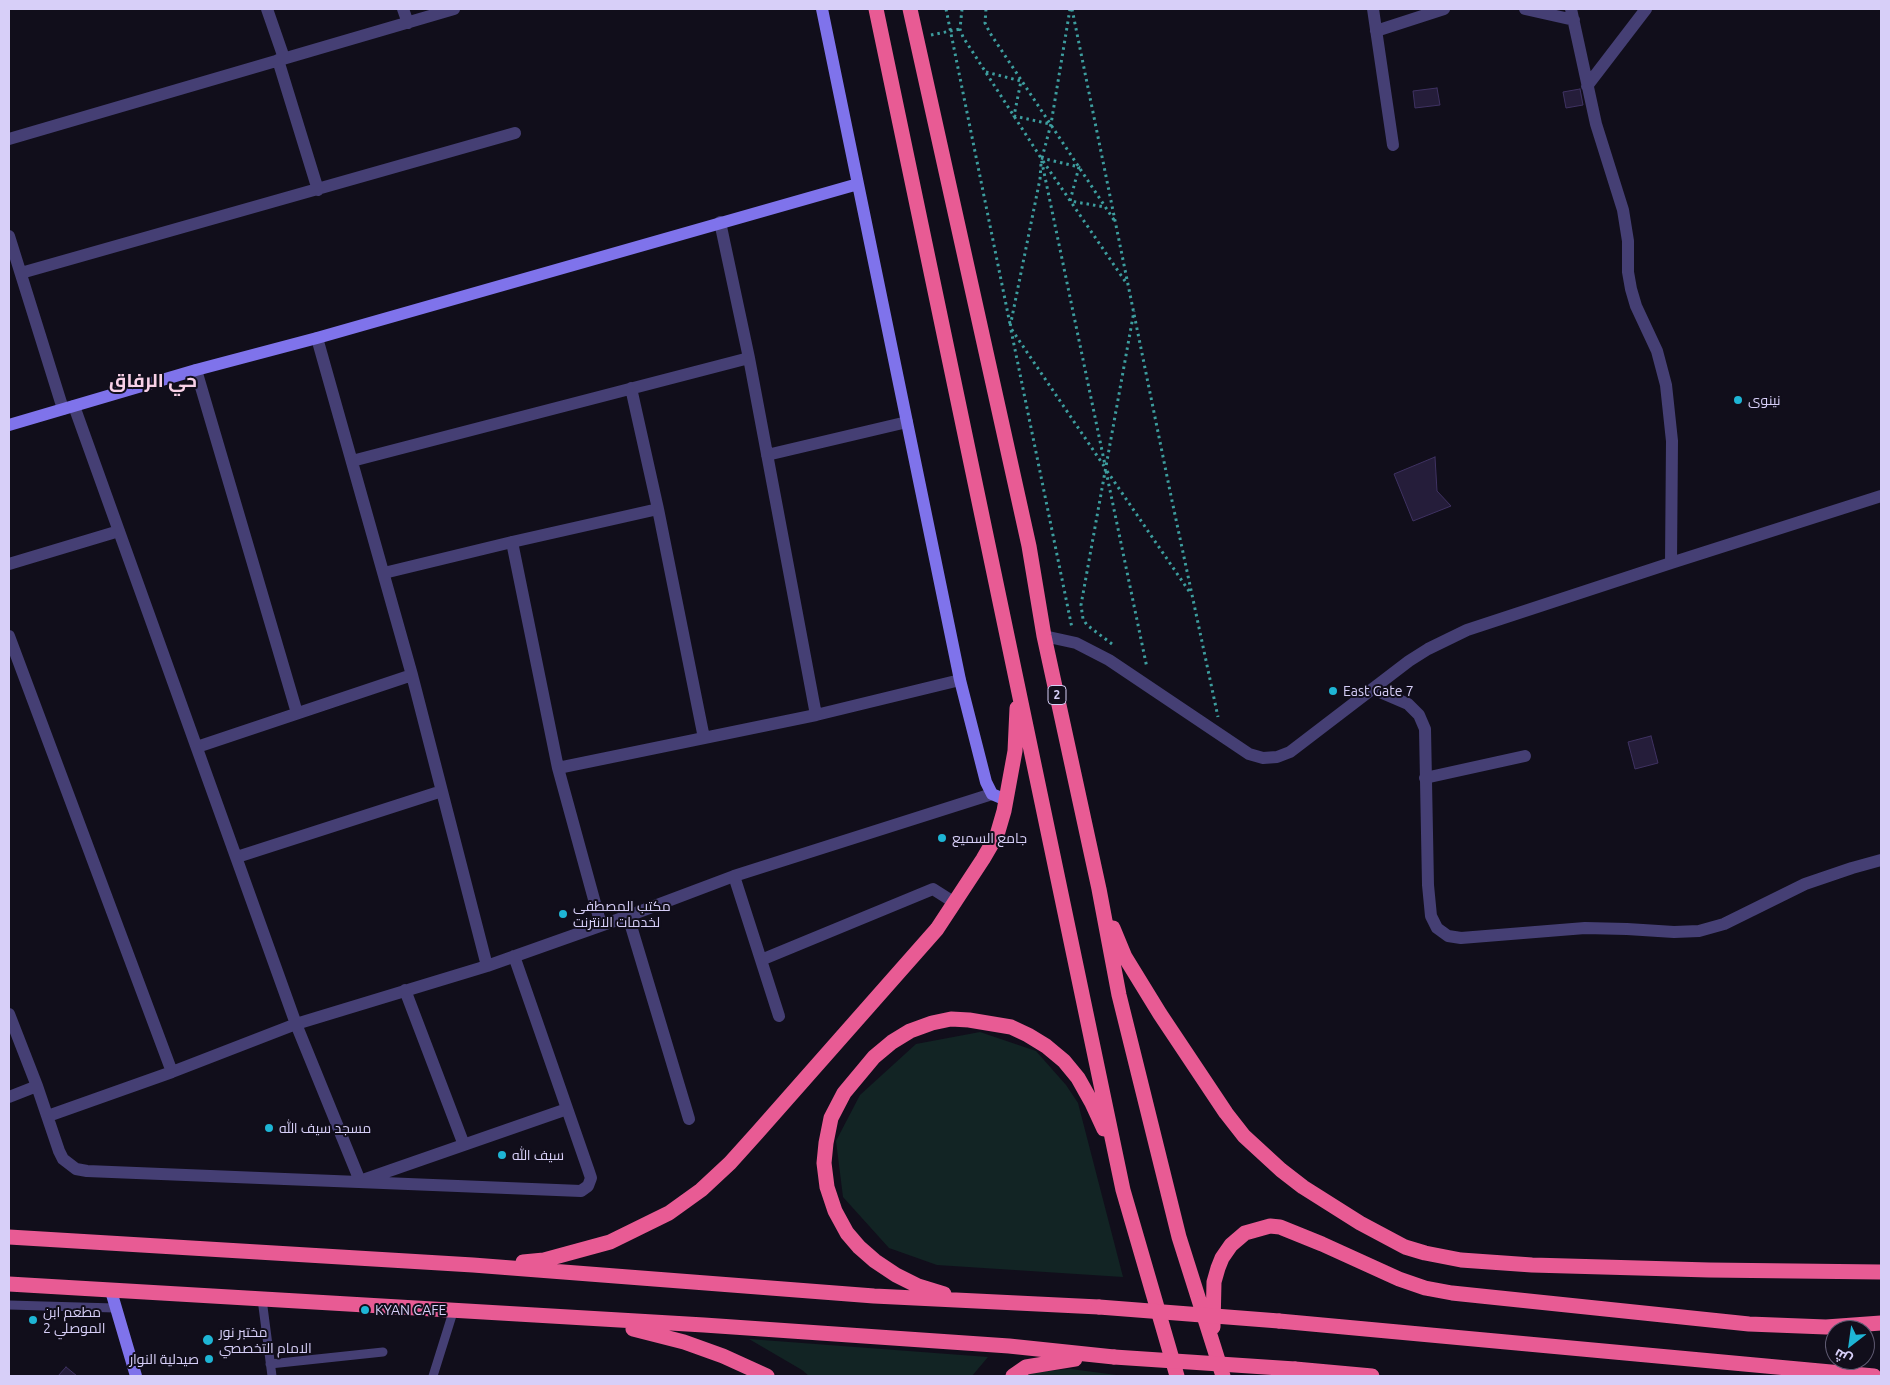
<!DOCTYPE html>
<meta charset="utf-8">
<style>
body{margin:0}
#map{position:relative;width:1890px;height:1385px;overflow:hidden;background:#110e1b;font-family:Ubuntu,Cairo,sans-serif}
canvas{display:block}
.frame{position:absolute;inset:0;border:10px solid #d7cff8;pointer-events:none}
.north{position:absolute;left:1825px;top:1320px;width:50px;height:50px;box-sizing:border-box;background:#110e1b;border:1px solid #605b73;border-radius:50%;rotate:210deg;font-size:14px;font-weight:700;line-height:20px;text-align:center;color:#d7cff8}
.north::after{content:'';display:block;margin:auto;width:18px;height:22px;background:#1eb5d5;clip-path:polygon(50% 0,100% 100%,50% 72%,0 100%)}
</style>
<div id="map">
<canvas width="1890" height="1385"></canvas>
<div class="frame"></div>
<div class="north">ش</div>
</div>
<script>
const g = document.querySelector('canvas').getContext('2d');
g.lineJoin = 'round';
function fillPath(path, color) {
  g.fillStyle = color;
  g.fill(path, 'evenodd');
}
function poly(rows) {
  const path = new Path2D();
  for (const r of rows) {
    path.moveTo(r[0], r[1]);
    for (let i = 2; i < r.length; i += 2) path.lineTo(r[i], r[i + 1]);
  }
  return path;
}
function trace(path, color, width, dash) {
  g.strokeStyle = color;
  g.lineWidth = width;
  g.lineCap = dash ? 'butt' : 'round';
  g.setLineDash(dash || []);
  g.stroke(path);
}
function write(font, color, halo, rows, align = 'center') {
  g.font = font + ' Ubuntu,Cairo,sans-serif';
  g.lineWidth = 4;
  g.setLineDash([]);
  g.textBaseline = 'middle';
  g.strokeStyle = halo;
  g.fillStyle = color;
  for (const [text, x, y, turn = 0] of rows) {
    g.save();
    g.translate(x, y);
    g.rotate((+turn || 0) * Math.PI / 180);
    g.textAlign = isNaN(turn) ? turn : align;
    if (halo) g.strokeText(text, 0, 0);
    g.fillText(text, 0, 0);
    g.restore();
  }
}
const green = poly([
 [980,1032,1036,1051,1066,1085,1078,1103,1123,1277,937,1265,889,1248,843,1197,836,1141,860,1095,916,1044],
 [749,1339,988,1357,972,1376,809,1376,802,1370],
 [1071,1369,1124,1376,1022,1376,1036,1372]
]);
const building = poly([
 [1437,88,1440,105,1415,108,1413,91,1437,88],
 [1580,89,1583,105,1566,108,1563,92,1580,89],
 [1435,457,1437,491,1451,506,1413,521,1394,474,1435,457],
 [1651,736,1658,763,1635,769,1628,742,1651,736],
 [66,1367,77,1376,58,1376,66,1367]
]);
const path = poly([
 [946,9,1010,324],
 [962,9,960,29,963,37,1041,158,1105,465],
 [986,9,985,23,990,33,1114,220],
 [1072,9,1171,496,1218,717],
 [931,35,960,29],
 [986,72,1021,81,1014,116,1050,124],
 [1041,158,1079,167,1070,201,1105,207],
 [1042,158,1051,124,1070,9],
 [1043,161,1127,284],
 [1041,164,1040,179,1010,327,1104,466],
 [1011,330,1072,628],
 [1106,471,1147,668],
 [1107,471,1191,594],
 [1112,644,1087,625,1083,619,1081,605,1134,311]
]);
const lane = poly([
 [262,1299,272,1376],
 [9,1305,115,1308],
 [270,1364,383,1352],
 [433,1376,454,1309]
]);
const street = poly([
 [267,9,284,58],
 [403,9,408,23],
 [1373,9,1393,145],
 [1525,9,1574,20],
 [1571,9,1596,124,1623,210,1628,241,1628,272,1631,289,1636,306,1657,351,1666,385,1672,441,1671,563],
 [1376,31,1444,9],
 [278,60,318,190],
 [1587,86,1646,9],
 [9,139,454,9],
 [720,222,749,358,816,715],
 [9,236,63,409],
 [21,273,515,133],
 [317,338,412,675,487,966],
 [196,370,297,713],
 [631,388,658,509,704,738],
 [74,406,296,1024,360,1181,567,1109],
 [767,455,907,422],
 [352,461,749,358],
 [512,542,558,768,601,925],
 [9,564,119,531],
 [384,573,512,542,658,509],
 [9,636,172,1072],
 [1044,636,1076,643,1109,660,1249,754,1263,758,1277,757,1290,752,1409,661,1428,649,1467,630,1671,563,1881,496],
 [1373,689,1408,704,1419,715,1425,729,1428,885,1431,916,1437,928,1448,936,1461,938,1585,928,1627,929,1674,932,1699,931,1724,924,1805,884,1852,868,1881,860],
 [197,747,412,675],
 [558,768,816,715,960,680],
 [1425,778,1525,756],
 [237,857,442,791],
 [734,876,779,1016],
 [628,916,689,1119],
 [761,960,933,889,955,903],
 [405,990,464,1145],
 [9,1014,37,1086,59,1151,63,1159,76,1169,87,1171,581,1191,588,1186,591,1178,588,1169,514,956],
 [9,1097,37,1086],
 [48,1116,172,1072,296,1024,487,966,628,916,734,876,992,794]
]);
const secondary = poly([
 [822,9,960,680,986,782,992,794,1006,800],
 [9,425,196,370,317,338,858,184],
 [111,1291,136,1376]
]);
const highway = poly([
 [876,9,1123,1190,1177,1376],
 [910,9,1029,546,1044,636,1099,889,1119,995,1179,1237,1223,1376],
 [1113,928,1125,957,1160,1014,1226,1113,1244,1136,1281,1170,1303,1187,1360,1223,1405,1247,1425,1253,1461,1260,1532,1265,1709,1270,1881,1272],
 [9,1237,473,1265,874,1296,1099,1307],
 [523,1262,544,1260,610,1242,669,1213,701,1190,730,1163,757,1133,937,929,983,859,997,835,1004,811,1015,751,1017,708],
 [9,1284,704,1325,1009,1346,1114,1357],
 [944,1294,918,1286,896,1275,875,1261,859,1247,847,1233,835,1211,827,1187,824,1163,826,1143,831,1118,844,1093,874,1057,892,1042,910,1031,932,1023,951,1019,969,1020,1011,1027,1028,1035,1046,1046,1064,1061,1078,1078,1092,1103,1104,1129],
 [1279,1321,1874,1376],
 [1213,1327,1214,1282,1218,1268,1222,1258,1231,1245,1245,1233,1270,1226,1280,1227,1322,1244,1399,1279,1425,1288,1452,1293,1749,1324,1826,1327,1881,1323],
 [633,1329,684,1342,723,1356,767,1376],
 [1295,1369,1372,1376],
 [1013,1376,1026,1367,1075,1359]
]);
const highwayBridge = poly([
 [1099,1307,1279,1321],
 [1114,1357,1295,1369]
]);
const markers = [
 [1738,400,5,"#1eb5d5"],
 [1333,691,5,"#1eb5d5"],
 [942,838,5,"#1eb5d5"],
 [563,914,5,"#1eb5d5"],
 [269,1128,5,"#1eb5d5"],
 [502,1155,5,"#1eb5d5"],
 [365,1310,5,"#1eb5d5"],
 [33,1320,5,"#1eb5d5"],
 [208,1340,6,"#1eb5d5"],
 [209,1359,5,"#1eb5d5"]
];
const shields = [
 [1057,695,18]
];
const shieldNames = [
 ["2",1057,695]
];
const poiNames = [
 ["نينوى",1748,400],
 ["East Gate 7",1343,691],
 ["جامع السميع",952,838],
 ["مكتب المصطفى",573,906],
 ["لخدمات الانترنت",573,922],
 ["مسجد سيف الله",279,1128],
 ["سيف الله",512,1155],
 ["KYAN CAFE",375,1310],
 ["مطعم ابن",43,1312],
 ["الموصلي 2",43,1328],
 ["مختبر نور",219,1332],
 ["الامام التخصصي",219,1348],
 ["صيدلية النوار",199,1359,"right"]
];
const districtNames = [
 ["حي الرفاق",153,381]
];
fillPath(green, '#122424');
fillPath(building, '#251d3a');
trace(building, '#3f3262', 1);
trace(path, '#3d9d9e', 3, [2.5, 4]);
trace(lane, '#453f74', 9);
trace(street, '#453f74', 12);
trace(secondary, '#7f73eb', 12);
trace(highway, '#e85b94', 15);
trace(highwayBridge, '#e85b94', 15);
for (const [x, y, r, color] of markers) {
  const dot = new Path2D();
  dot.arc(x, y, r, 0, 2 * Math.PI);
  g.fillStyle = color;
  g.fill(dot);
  trace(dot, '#110e1b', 2);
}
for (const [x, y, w] of shields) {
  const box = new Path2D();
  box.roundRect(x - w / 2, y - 9.5, w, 19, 4);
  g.fillStyle = '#110e1b';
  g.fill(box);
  trace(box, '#d7cff8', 1);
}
write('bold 12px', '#d7cff8', null, shieldNames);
write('14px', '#d7cff8', '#110e1b', poiNames, 'left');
write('bold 19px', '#f8d1e7', '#110e1b', districtNames);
</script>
